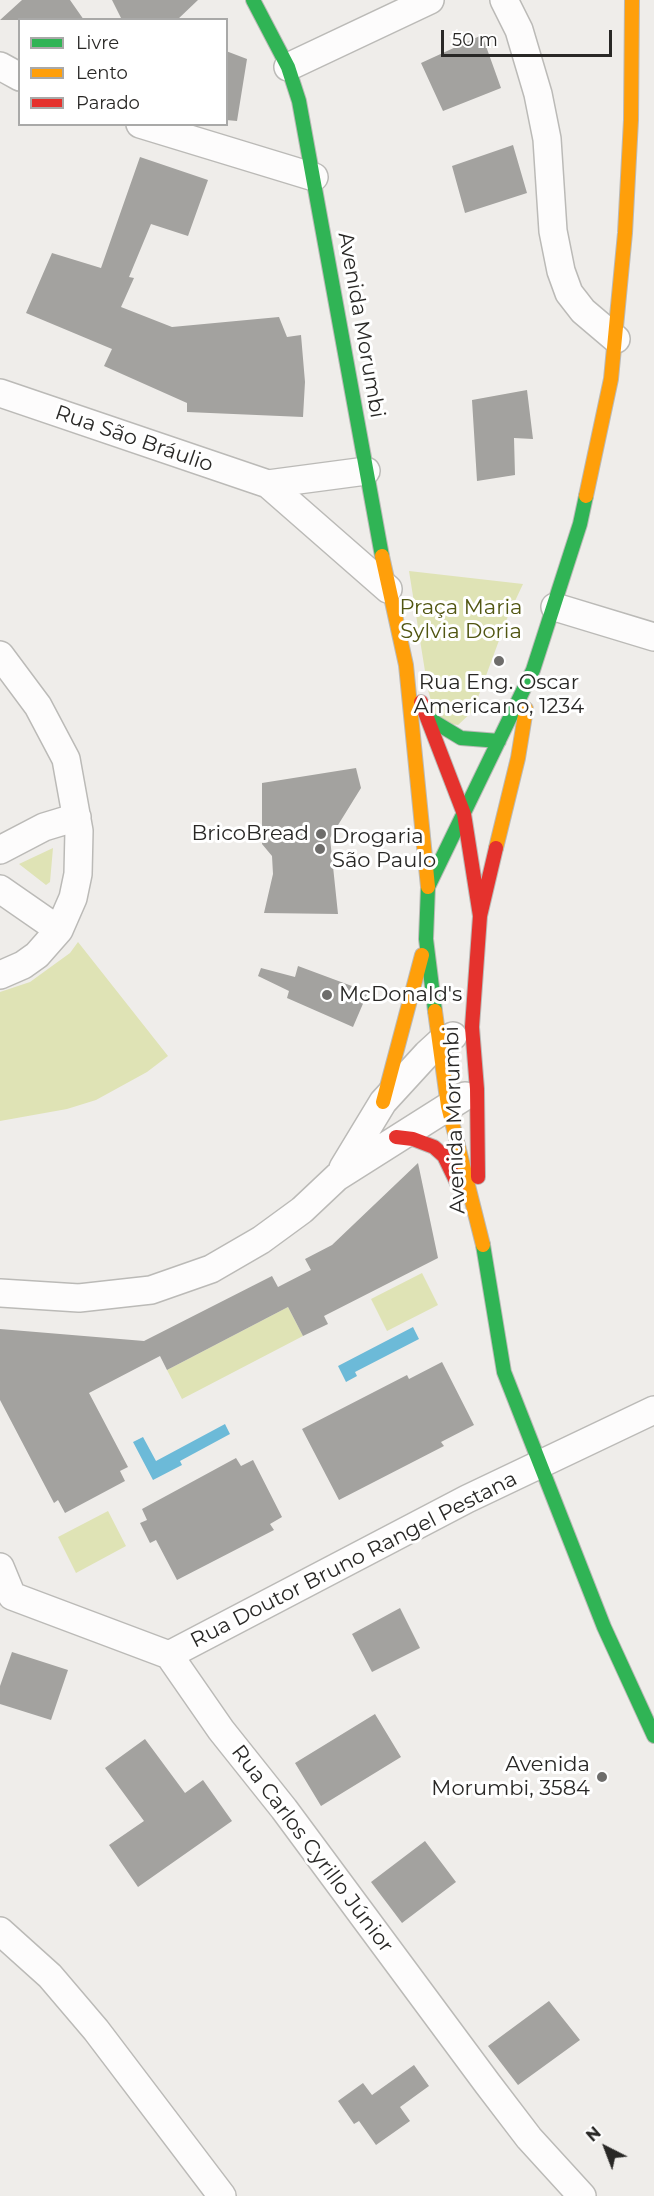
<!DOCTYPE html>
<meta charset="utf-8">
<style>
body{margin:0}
#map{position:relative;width:654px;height:2196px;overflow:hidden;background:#efedea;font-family:Montserrat,sans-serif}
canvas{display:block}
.legend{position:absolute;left:18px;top:18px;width:210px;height:108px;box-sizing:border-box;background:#fff;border:2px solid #a9a9a8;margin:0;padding:8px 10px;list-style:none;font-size:18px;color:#292826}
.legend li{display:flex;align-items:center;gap:12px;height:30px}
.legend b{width:30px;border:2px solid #a9a9a8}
.north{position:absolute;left:576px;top:2118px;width:60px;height:60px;-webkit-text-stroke:4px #fff;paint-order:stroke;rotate:318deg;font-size:16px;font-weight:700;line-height:24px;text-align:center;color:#292826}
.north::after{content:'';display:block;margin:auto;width:21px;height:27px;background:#292826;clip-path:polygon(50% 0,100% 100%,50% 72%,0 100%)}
.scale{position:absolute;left:441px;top:30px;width:171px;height:27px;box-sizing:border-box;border:3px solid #292826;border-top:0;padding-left:8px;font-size:18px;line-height:21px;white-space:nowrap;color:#292826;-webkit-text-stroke:4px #fff;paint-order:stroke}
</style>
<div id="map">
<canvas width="654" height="2196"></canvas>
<ul class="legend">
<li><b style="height:8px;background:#30b455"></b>Livre</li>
<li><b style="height:8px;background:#ff9f0a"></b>Lento</li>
<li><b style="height:8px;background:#e5322d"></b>Parado</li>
</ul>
<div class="north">N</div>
<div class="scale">50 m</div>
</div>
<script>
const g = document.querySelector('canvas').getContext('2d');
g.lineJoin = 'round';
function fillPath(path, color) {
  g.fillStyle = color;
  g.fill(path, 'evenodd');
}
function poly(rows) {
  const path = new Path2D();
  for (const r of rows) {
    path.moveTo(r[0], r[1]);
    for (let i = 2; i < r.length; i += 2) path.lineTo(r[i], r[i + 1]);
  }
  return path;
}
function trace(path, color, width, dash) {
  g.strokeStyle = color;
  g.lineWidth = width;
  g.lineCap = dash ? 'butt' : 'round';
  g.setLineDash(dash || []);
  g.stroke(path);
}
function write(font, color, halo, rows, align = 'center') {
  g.font = font + ' Montserrat,sans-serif';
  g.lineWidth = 6;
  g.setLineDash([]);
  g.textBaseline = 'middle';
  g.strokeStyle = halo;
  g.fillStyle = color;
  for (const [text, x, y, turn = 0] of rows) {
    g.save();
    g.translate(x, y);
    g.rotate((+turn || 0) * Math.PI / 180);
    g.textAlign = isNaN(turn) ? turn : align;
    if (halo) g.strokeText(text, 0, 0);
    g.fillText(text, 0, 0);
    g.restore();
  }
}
const green = poly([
 [409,571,523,584,508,616,473,711,458,725,437,722,428,690],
 [53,848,50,882,46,885,19,864],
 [78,942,168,1056,147,1072,96,1100,67,1109,0,1121,0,992,30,982,70,953],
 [422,1273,438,1305,387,1331,371,1299],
 [288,1307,303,1336,182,1399,167,1370],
 [108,1511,126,1546,76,1573,58,1537]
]);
const water = poly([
 [413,1327,419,1339,355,1372,357,1376,346,1382,338,1366],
 [225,1424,230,1434,180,1461,182,1465,153,1480,133,1442,143,1437,156,1461]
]);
const building = poly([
 [22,0,70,0,84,20,0,20],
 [112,0,198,0,177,20,122,20],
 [482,35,501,88,443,111,421,63],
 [226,51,247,59,237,121,226,120],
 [513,145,527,193,465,213,452,166],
 [140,157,208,180,188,236,151,224,129,277,134,278,121,307,172,327,279,317,287,337,301,335,305,382,303,417,187,412,187,403,104,366,112,349,26,313,52,253,101,268],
 [527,390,533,439,514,438,515,475,477,481,472,400],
 [356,768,361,788,330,838,338,914,264,913,273,874,272,856,262,844,262,783],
 [298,966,368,992,353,1027,287,998,289,991,258,976,261,968,295,977],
 [418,1163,438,1258,324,1316,328,1324,303,1336,288,1307,167,1370,160,1356,89,1393,128,1467,120,1471,125,1481,65,1513,58,1500,54,1503,0,1400,0,1329,144,1341,272,1276,278,1287,311,1270,305,1259,332,1245],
 [442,1362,474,1425,441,1442,444,1446,339,1500,302,1429,407,1375,409,1379],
 [236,1458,241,1466,253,1460,282,1517,270,1524,274,1530,177,1580,156,1540,150,1543,140,1523,147,1520,142,1509],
 [400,1608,420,1648,372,1672,352,1634],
 [12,1652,68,1670,51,1720,0,1704,0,1686],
 [375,1714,401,1757,321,1806,295,1763],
 [145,1739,185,1793,203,1780,232,1821,138,1887,109,1845,144,1821,105,1768],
 [425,1841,456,1882,402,1923,371,1882],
 [549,2001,580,2040,518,2085,488,2046],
 [414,2065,429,2086,400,2107,410,2121,376,2145,359,2121,354,2124,338,2101,363,2083,372,2095]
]);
const street = poly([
 [504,0,519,30,538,94,547,139,553,231,561,271,569,293,583,311,616,339],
 [0,66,20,77],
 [288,67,430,0],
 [140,124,314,177],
 [0,393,268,484,388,589],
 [268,484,366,471],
 [555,607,654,637],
 [0,655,38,706,66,759,79,831,78,874,73,898,59,930,37,955,23,965,0,975],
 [0,850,44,827,77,817],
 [0,889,59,930],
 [343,1168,383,1102,427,1054,439,1043,453,1036],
 [0,1293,79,1298,151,1290,211,1269,261,1240,302,1210,337,1177,465,1096],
 [0,1567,12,1596,169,1655,221,1730,284,1809,487,2083,529,2138,582,2196],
 [169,1655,467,1499,654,1410],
 [0,1931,50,1976,96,2030,222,2196]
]);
const fast = poly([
 [253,0,288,67,299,101,382,556],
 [428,718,461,738,499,741],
 [435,1011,426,939,428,887,533,670,580,524,586,496],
 [483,1245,504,1372,604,1627,654,1736]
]);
const slow = poly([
 [586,496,611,379,625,233,631,120,632,0],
 [382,556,406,665,428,887],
 [496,848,518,758,526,709],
 [435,1011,448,1106,483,1245],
 [383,1102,422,955]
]);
const jam = poly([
 [421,702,464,814,480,916],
 [396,1137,413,1139,434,1147,444,1156,458,1185],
 [478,1177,477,1089,472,1027,480,916,496,848]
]);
const markers = [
 [499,661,6,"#6e6d6b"],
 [321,834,6,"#6e6d6b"],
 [320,849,6,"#6e6d6b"],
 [327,995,6,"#6e6d6b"],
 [602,1777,6,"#6e6d6b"]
];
const streetNames = [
 ["Avenida Morumbi",361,325,80],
 ["Rua São Bráulio",134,439,19],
 ["Avenida Morumbi",455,1120,-92],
 ["Rua Doutor Bruno Rangel Pestana",354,1560,-27],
 ["Rua Carlos Cyrillo Júnior",312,1849,53]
];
const parkNames = [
 ["Praça Maria",461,608],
 ["Sylvia Doria",461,632]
];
const poiNames = [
 ["Rua Eng. Oscar",499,683,"center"],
 ["Americano, 1234",499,707,"center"],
 ["BricoBread",309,834],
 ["Drogaria",332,837,"left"],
 ["São Paulo",332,861,"left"],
 ["McDonald's",339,995,"left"],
 ["Avenida",590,1765],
 ["Morumbi, 3584",590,1789]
];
fillPath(green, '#dfe3b5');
fillPath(water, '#6cbad8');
fillPath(building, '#a3a29f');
trace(street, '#bbbab7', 30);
trace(fast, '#bbbab7', 16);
trace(slow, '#bbbab7', 16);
trace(jam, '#bbbab7', 16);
trace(street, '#fdfcfc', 27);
trace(fast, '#30b455', 14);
trace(slow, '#ff9f0a', 14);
trace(jam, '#e5322d', 14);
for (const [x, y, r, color] of markers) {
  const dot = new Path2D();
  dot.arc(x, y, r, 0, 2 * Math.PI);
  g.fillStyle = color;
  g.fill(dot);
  trace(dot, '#fff', 2);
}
write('21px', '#292826', '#fff', streetNames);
write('21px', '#515612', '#fff', parkNames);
write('21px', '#292826', '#fff', poiNames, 'right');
</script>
